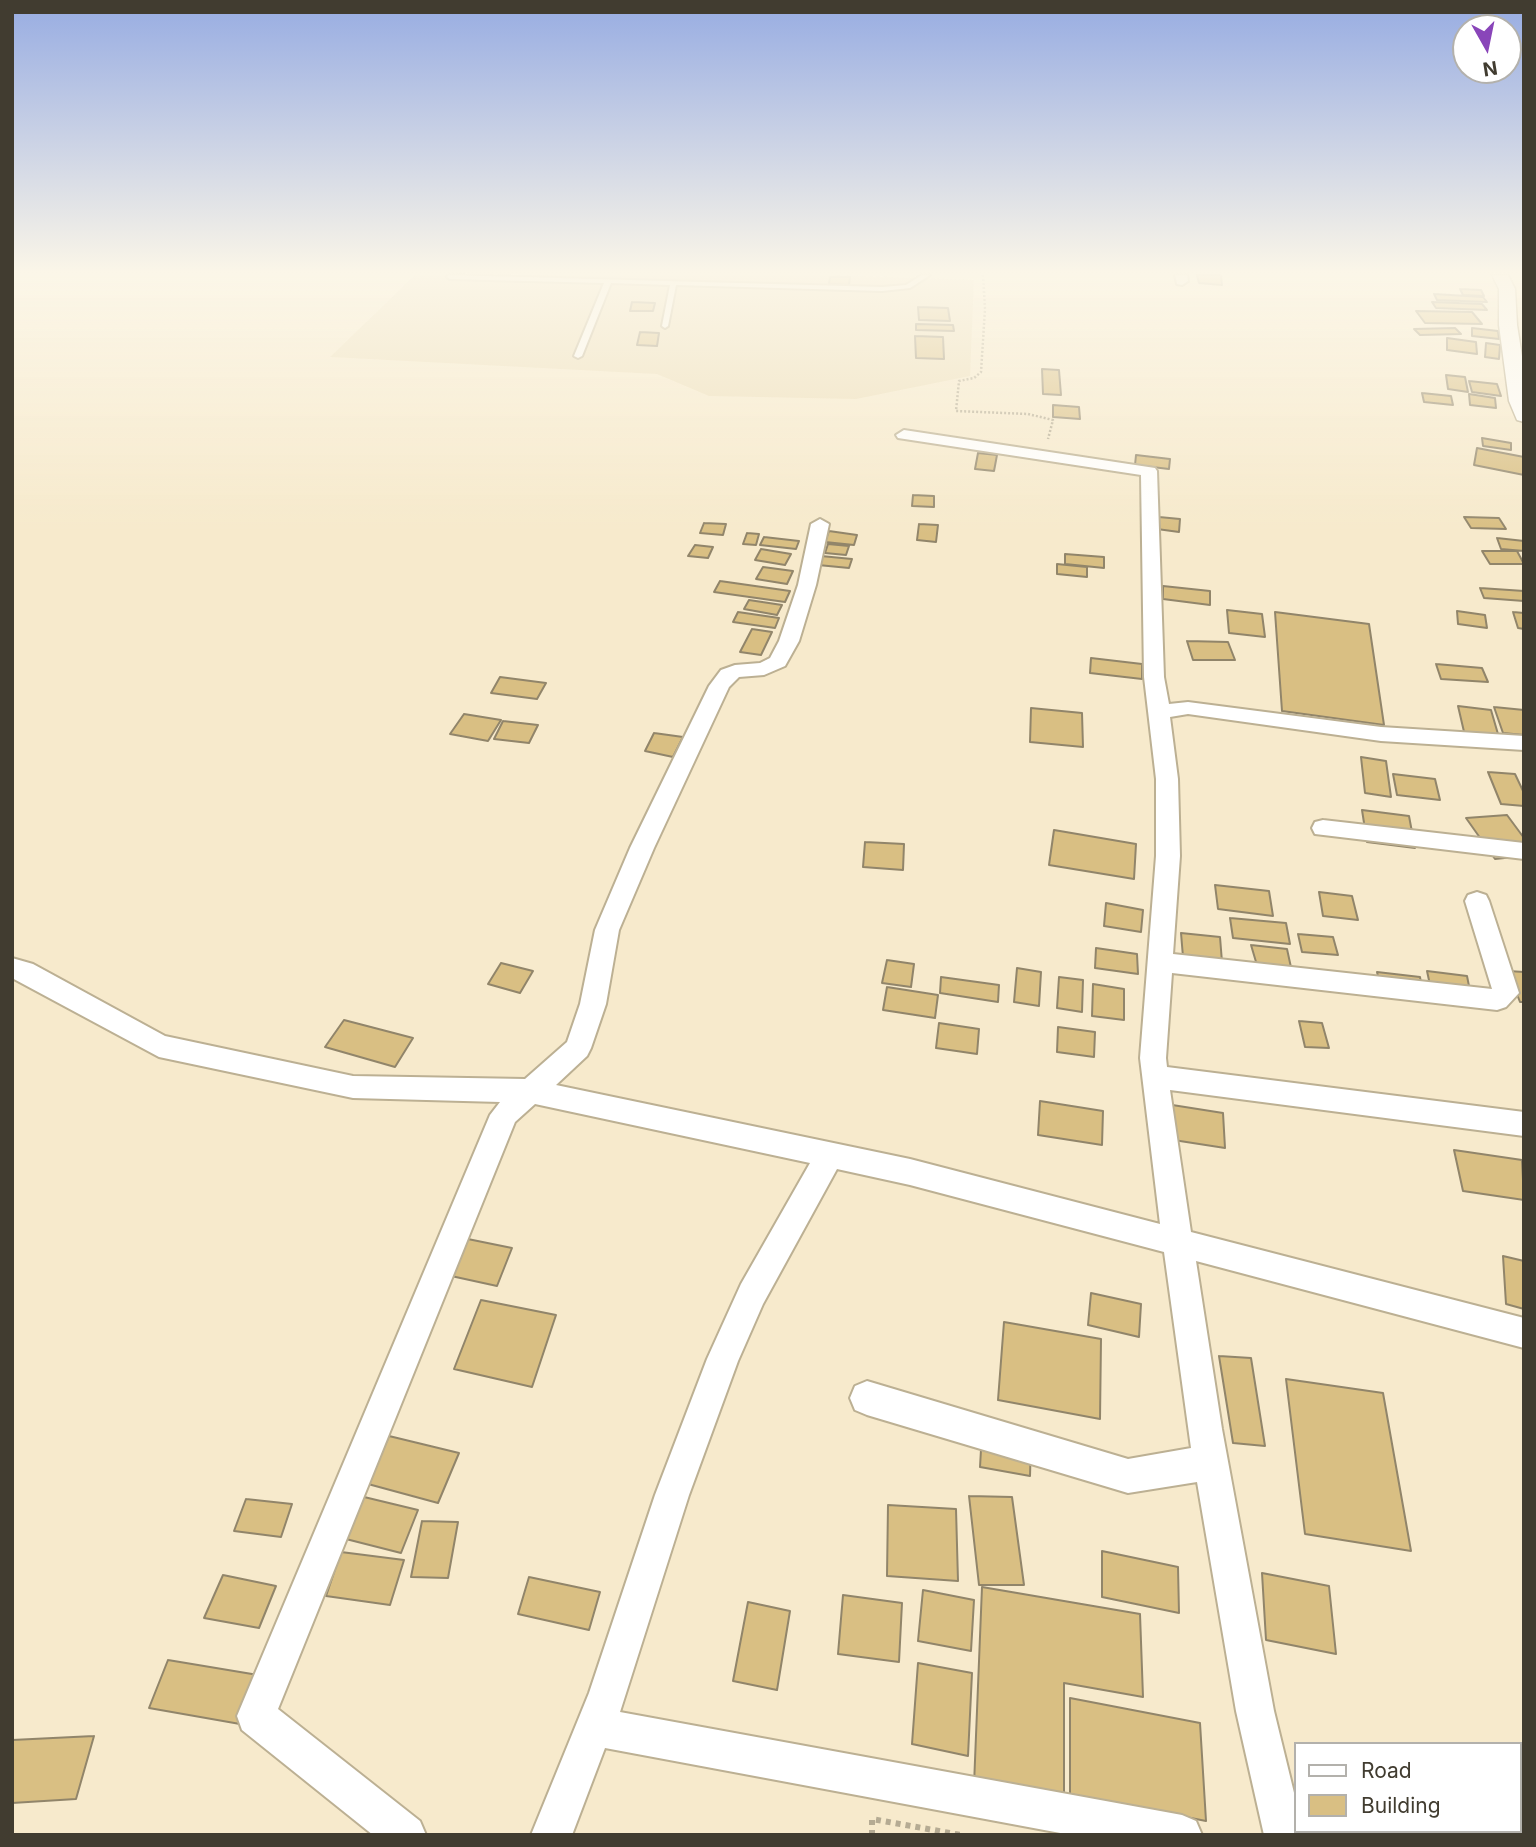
<!DOCTYPE html>
<style>
body{margin:0}
#map{position:relative;width:1536px;height:1847px;overflow:hidden;background:#f7eacc;font-family:Inter,sans-serif}
canvas{display:block}
.frame{position:absolute;inset:0;border:14px solid #413c30;pointer-events:none}
.legend{position:absolute;left:1294px;top:1742px;width:228px;height:91px;box-sizing:border-box;background:#fff;border:2px solid #b3b1ac;margin:0;padding:9px 12px;list-style:none;font-size:21px;color:#413c30}
.legend li{display:flex;align-items:center;gap:14px;height:35px}
.legend b{width:35px;border:2px solid #b3b1ac}
.north{position:absolute;left:1452px;top:14px;width:70px;height:70px;box-sizing:border-box;background:#fff;border:2px solid #b3b1ac;border-radius:50%;rotate:171deg;font-size:19px;font-weight:700;line-height:28px;text-align:center;color:#413c30}
.north::after{content:'';display:block;margin:auto;width:24px;height:32px;background:#8945b9;clip-path:polygon(50% 0,100% 100%,50% 72%,0 100%)}
</style>
<div id="map">
<canvas width="1536" height="1847"></canvas>
<div class="frame"></div>
<ul class="legend">
<li><b style="height:9px;background:#fff"></b>Road</li>
<li><b style="height:19px;background:#d9bf83"></b>Building</li>
</ul>
<div class="north">N</div>
</div>
<script>
const g = document.querySelector('canvas').getContext('2d');
g.lineJoin = 'round';
function fillPath(path, color) {
  g.fillStyle = color;
  g.fill(path, 'evenodd');
}
function poly(rows) {
  const path = new Path2D();
  for (const r of rows) {
    path.moveTo(r[0], r[1]);
    for (let i = 2; i < r.length; i += 2) path.lineTo(r[i], r[i + 1]);
  }
  return path;
}
function trace(path, color, width, dash) {
  g.strokeStyle = color;
  g.lineWidth = width;
  g.lineCap = dash ? 'butt' : 'round';
  g.setLineDash(dash || []);
  g.stroke(path);
}
const built = poly([
 [415,275,835,275,974,280,970,376,856,399,709,396,657,374,330,357]
]);
const building = poly([
 [1197,275,1221,275,1222,285,1199,283,1197,275],
 [830,277,850,277,849,285,829,284,830,277],
 [1460,289,1481,290,1484,296,1463,295,1460,289],
 [1434,294,1483,297,1487,302,1437,300,1434,294],
 [632,302,655,303,653,311,630,311,632,302],
 [1432,302,1482,304,1487,310,1436,308,1432,302],
 [918,307,948,308,950,321,919,320,918,307],
 [1416,311,1472,312,1482,324,1425,323,1416,311],
 [916,324,953,325,954,331,916,330,916,324],
 [1455,328,1461,334,1420,335,1414,329,1455,328],
 [1472,328,1498,331,1499,339,1472,336,1472,328],
 [640,332,659,333,657,346,637,345,640,332],
 [915,336,943,337,944,359,916,358,915,336],
 [1447,338,1476,342,1477,354,1447,350,1447,338],
 [1486,343,1500,345,1499,359,1485,357,1486,343],
 [1042,369,1059,370,1061,395,1043,394,1042,369],
 [1446,375,1465,377,1468,392,1448,389,1446,375],
 [1469,381,1497,384,1501,396,1472,392,1469,381],
 [1422,393,1451,396,1453,405,1424,402,1422,393],
 [1469,394,1495,398,1496,408,1470,405,1469,394],
 [1053,405,1079,407,1080,419,1053,417,1053,405],
 [1482,438,1511,443,1511,450,1483,446,1482,438],
 [1477,448,1524,457,1524,475,1474,465,1477,448],
 [978,453,997,455,994,471,975,469,978,453],
 [1136,455,1170,459,1169,469,1135,465,1136,455],
 [913,495,934,496,934,507,912,506,913,495],
 [1159,517,1180,519,1179,532,1157,529,1159,517],
 [1464,517,1499,518,1506,529,1471,528,1464,517],
 [704,523,726,524,723,535,700,533,704,523],
 [919,524,938,525,936,542,917,540,919,524],
 [829,531,857,535,854,545,825,542,829,531],
 [747,533,759,534,756,545,743,544,747,533],
 [764,537,799,541,796,549,760,545,764,537],
 [1497,538,1524,541,1524,551,1501,549,1497,538],
 [828,544,849,546,846,555,825,553,828,544],
 [695,545,713,547,708,558,688,556,695,545],
 [761,549,791,554,785,565,755,560,761,549],
 [1482,551,1517,551,1524,564,1490,564,1482,551],
 [1065,554,1104,557,1104,568,1065,564,1065,554],
 [821,556,852,559,849,568,818,565,821,556],
 [1057,564,1087,567,1087,577,1057,574,1057,564],
 [763,567,793,571,787,584,756,579,763,567],
 [720,581,790,591,785,602,714,592,720,581],
 [1163,586,1210,591,1210,605,1163,599,1163,586],
 [1480,588,1524,591,1524,601,1484,598,1480,588],
 [749,600,782,605,777,615,744,609,749,600],
 [1227,610,1262,614,1265,637,1229,633,1227,610],
 [1457,611,1485,615,1487,628,1458,624,1457,611],
 [738,612,779,618,775,628,733,622,738,612],
 [1275,612,1369,624,1384,725,1282,711,1275,612],
 [1513,612,1524,613,1524,629,1518,628,1513,612],
 [752,629,772,632,761,655,740,652,752,629],
 [1187,641,1228,642,1235,660,1193,660,1187,641],
 [1091,658,1142,664,1142,679,1090,673,1091,658],
 [1436,664,1482,668,1488,682,1441,679,1436,664],
 [500,677,546,683,537,699,491,693,500,677],
 [1458,706,1491,710,1500,741,1465,736,1458,706],
 [1494,707,1524,710,1524,735,1503,733,1494,707],
 [1031,708,1082,713,1083,747,1030,742,1031,708],
 [464,714,501,720,488,741,450,734,464,714],
 [503,721,538,725,529,743,494,739,503,721],
 [654,733,683,737,673,757,645,751,654,733],
 [1361,757,1386,761,1391,797,1365,793,1361,757],
 [1488,772,1515,774,1524,793,1524,806,1501,804,1488,772],
 [1393,774,1435,779,1440,800,1397,795,1393,774],
 [1362,810,1409,816,1415,848,1367,842,1362,810],
 [1507,815,1524,838,1524,856,1495,859,1466,818,1507,815],
 [1054,830,1136,844,1134,879,1049,865,1054,830],
 [865,842,904,844,903,870,863,867,865,842],
 [1215,885,1269,891,1273,916,1218,909,1215,885],
 [1319,892,1352,896,1358,920,1323,916,1319,892],
 [1106,903,1143,910,1141,932,1104,926,1106,903],
 [1230,918,1286,923,1290,944,1233,938,1230,918],
 [1181,933,1220,937,1222,962,1183,957,1181,933],
 [1298,934,1333,937,1338,955,1302,952,1298,934],
 [1251,945,1287,949,1292,972,1259,972,1251,945],
 [1096,948,1137,954,1138,974,1095,968,1096,948],
 [887,960,914,964,911,987,882,983,887,960],
 [501,963,533,971,520,993,488,984,501,963],
 [1017,968,1041,972,1039,1006,1014,1002,1017,968],
 [1427,971,1467,976,1470,991,1430,985,1427,971],
 [1508,971,1524,972,1524,1002,1520,1002,1508,971],
 [1377,972,1420,977,1422,989,1380,984,1377,972],
 [941,977,999,985,998,1002,940,993,941,977],
 [1059,977,1083,980,1082,1012,1057,1008,1059,977],
 [1093,984,1124,989,1124,1020,1092,1016,1093,984],
 [887,987,938,995,935,1018,883,1010,887,987],
 [344,1020,413,1038,395,1067,325,1047,344,1020],
 [1299,1021,1322,1023,1329,1048,1305,1047,1299,1021],
 [939,1023,979,1029,977,1054,936,1048,939,1023],
 [1058,1027,1095,1032,1094,1057,1057,1052,1058,1027],
 [1040,1101,1103,1111,1102,1145,1038,1135,1040,1101],
 [1166,1104,1223,1113,1225,1148,1167,1139,1166,1104],
 [1454,1150,1522,1160,1524,1200,1463,1191,1454,1150],
 [458,1237,512,1248,497,1286,442,1274,458,1237],
 [1503,1256,1524,1261,1524,1309,1506,1304,1503,1256],
 [1091,1293,1141,1304,1139,1337,1088,1325,1091,1293],
 [481,1300,556,1315,532,1387,454,1369,481,1300],
 [1004,1322,1101,1339,1100,1419,998,1400,1004,1322],
 [1219,1356,1251,1358,1265,1446,1233,1443,1219,1356],
 [1286,1379,1383,1393,1411,1551,1305,1534,1286,1379],
 [982,1432,1031,1441,1030,1476,980,1467,982,1432],
 [389,1436,459,1453,438,1503,368,1484,389,1436],
 [360,1496,418,1510,401,1553,342,1538,360,1496],
 [969,1496,1012,1497,1024,1585,979,1585,969,1496],
 [246,1499,292,1504,281,1537,234,1531,246,1499],
 [888,1505,956,1509,958,1581,887,1576,888,1505],
 [422,1521,458,1522,448,1578,411,1577,422,1521],
 [1102,1551,1178,1567,1179,1613,1102,1597,1102,1551],
 [341,1552,404,1560,390,1605,326,1596,341,1552],
 [1262,1573,1329,1586,1336,1654,1266,1640,1262,1573],
 [223,1575,276,1586,259,1628,204,1618,223,1575],
 [529,1577,600,1592,589,1630,518,1614,529,1577],
 [982,1587,1140,1614,1143,1697,1064,1683,1064,1802,974,1785,982,1587],
 [923,1590,974,1600,971,1651,918,1641,923,1590],
 [843,1595,902,1603,899,1662,838,1654,843,1595],
 [748,1602,790,1611,777,1690,733,1681,748,1602],
 [168,1660,258,1675,240,1724,149,1708,168,1660],
 [918,1663,972,1673,968,1756,912,1744,918,1663],
 [1070,1698,1200,1723,1206,1821,1070,1794,1070,1698],
 [94,1736,76,1799,12,1803,12,1740,94,1736],
 [1520,1768,1524,1769,1524,1835,1501,1831,1520,1831,1520,1768]
]);
const pathFar1 = poly([
 [983,275,985,309,981,372,974,378,959,381,956,411,1028,414,1053,420,1048,439]
]);
const path = poly([
 [872,1835,872,1819,961,1835]
]);
const service = poly([
 [449,275,882,287,906,285,922,275,930,275,910,288,882,291,676,285,668,326,665,328,662,326,670,285,611,283,582,356,578,358,574,356,604,283,450,279,447,277,449,275]
]);
const minor = poly([
 [1175,275,1187,275,1188,281,1182,285,1177,284,1175,275],
 [904,430,1155,468,1157,471,1164,677,1169,704,1188,702,1381,727,1524,736,1524,750,1381,741,1188,714,1170,717,1178,779,1180,856,1173,954,1492,989,1465,901,1468,895,1477,892,1486,895,1489,901,1519,993,1506,1007,1497,1010,1172,973,1166,1058,1167,1067,1524,1112,1524,1136,1170,1090,1191,1232,1524,1318,1524,1348,1196,1261,1222,1429,1274,1711,1296,1801,1296,1831,1304,1831,1304,1835,1264,1835,1236,1711,1197,1482,1128,1493,867,1415,855,1410,850,1398,855,1386,867,1381,1128,1459,1191,1448,1164,1252,910,1185,837,1169,763,1304,738,1361,689,1495,620,1712,1182,1815,1196,1821,1202,1835,1071,1835,605,1748,572,1835,531,1835,589,1693,655,1495,707,1359,741,1284,810,1163,535,1104,515,1122,278,1709,420,1821,426,1835,373,1835,242,1730,237,1716,490,1115,500,1102,353,1098,159,1057,12,978,12,958,33,964,165,1036,353,1076,525,1079,567,1042,580,1004,595,930,630,848,709,686,721,670,735,665,760,663,770,658,779,641,798,585,811,524,820,519,829,524,816,585,799,641,785,666,764,675,739,677,729,687,654,848,619,930,606,1004,591,1048,587,1056,556,1085,910,1159,1160,1224,1140,1058,1156,856,1156,779,1144,677,1141,475,898,438,896,435,904,430],
 [1323,820,1524,843,1524,859,1315,834,1312,828,1315,822,1323,820]
]);
const tertiary = poly([
 [1492,275,1508,275,1515,289,1517,325,1524,369,1524,422,1517,420,1509,401,1499,325,1499,289,1492,275]
]);
fillPath(built, '#eddeb9');
fillPath(building, '#d9bf83');
trace(building, '#91856a', 2);
trace(service, '#bcb093', 4);
trace(minor, '#bcb093', 4);
trace(tertiary, '#bcb093', 3);
trace(pathFar1, '#b5ab93', 2.5, [2, 2]);
trace(path, '#b5ab93', 6, [5, 5]);
fillPath(service, '#fff');
fillPath(minor, '#fff');
fillPath(tertiary, '#fff');
const sky = g.createLinearGradient(0, 0, 0, 534);
sky.addColorStop(0, '#97ace2');
sky.addColorStop(0.51, '#fbf6e8');
sky.addColorStop(1, '#fbf6e800');
g.fillStyle = sky;
g.fillRect(0, 0, 1536, 534);
</script>
